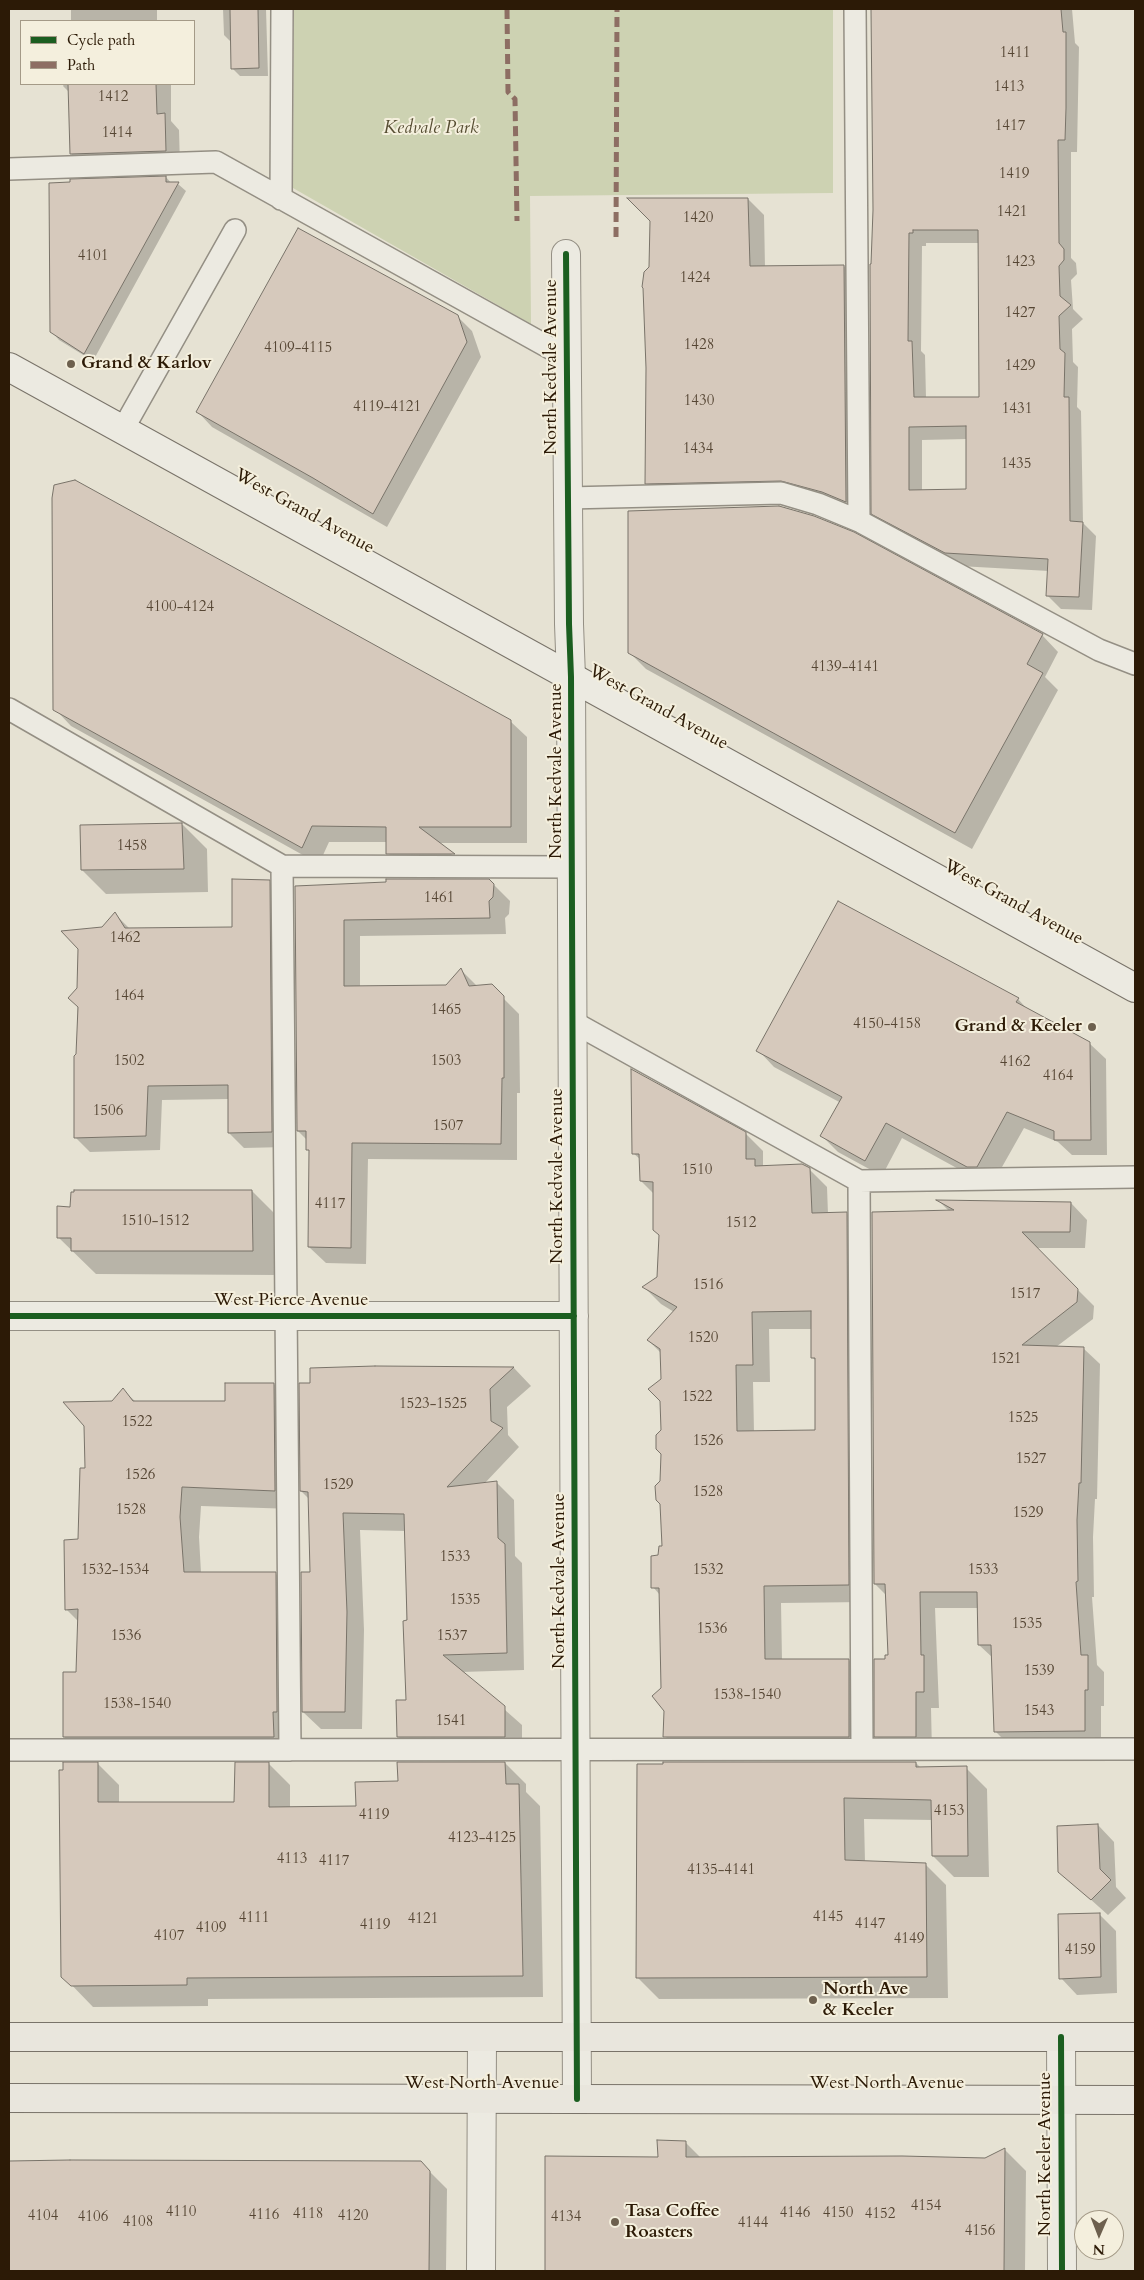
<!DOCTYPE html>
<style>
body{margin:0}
#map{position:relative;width:1144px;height:2280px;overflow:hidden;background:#e6e2d3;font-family:Cardo,serif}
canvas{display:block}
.frame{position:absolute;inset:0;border:10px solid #2c1a06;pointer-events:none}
.legend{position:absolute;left:20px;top:20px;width:175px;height:65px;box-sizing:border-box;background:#f4efdd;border:1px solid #a49a87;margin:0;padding:6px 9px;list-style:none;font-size:15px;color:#2c1a06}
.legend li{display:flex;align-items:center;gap:10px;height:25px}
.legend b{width:25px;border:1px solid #a49a87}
.north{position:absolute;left:1074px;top:2210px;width:50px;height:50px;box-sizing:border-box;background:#f4efdd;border:1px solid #a49a87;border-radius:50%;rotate:181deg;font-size:14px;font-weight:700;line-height:20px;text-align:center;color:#2c1a06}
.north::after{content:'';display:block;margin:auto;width:18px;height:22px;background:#6d604e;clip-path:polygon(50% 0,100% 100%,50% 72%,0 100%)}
</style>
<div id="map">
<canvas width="1144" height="2280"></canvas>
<div class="frame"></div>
<ul class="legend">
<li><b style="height:6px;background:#1b5e20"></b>Cycle path</li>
<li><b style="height:6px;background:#8d6e63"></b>Path</li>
</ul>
<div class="north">N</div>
</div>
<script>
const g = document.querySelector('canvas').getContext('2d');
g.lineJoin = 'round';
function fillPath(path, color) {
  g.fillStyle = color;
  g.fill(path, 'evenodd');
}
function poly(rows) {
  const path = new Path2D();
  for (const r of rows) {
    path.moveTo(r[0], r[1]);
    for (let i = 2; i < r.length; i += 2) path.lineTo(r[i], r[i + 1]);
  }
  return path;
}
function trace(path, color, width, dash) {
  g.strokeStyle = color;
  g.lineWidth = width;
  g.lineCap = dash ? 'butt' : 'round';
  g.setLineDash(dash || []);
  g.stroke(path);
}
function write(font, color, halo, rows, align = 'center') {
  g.font = font + ' Cardo,serif';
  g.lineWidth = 4;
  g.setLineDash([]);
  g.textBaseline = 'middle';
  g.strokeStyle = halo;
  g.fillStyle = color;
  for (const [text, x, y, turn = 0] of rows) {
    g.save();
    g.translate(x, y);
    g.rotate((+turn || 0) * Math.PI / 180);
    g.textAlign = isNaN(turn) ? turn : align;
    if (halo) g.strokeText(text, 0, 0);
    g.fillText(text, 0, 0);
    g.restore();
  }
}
const green = poly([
 [294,9,833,9,833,193,530,196,531,324,293,188]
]);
const shadow = poly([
 [71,9,157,9,157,21,71,21],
 [223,9,266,9,268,76,240,76,232,68,232,43,224,35],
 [872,9,1072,9,1075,43,1079,47,1077,152,1071,152,1071,258,1076,263,1077,274,1071,280,1073,309,1083,319,1072,329,1073,362,1078,367,1077,407,1081,411,1083,523,1096,536,1092,610,1061,609,1048,596,1049,571,959,566,886,526,873,513,873,266,875,210],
 [926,243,980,243,980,398,926,398,925,355,921,351,922,246,926,246],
 [967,439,967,490,922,491,922,440],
 [64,84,171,84,171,121,179,130,180,166,86,169,71,154,70,93,63,86],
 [166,177,172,184,178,184,186,191,93,361,59,340,51,331],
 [748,199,764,215,765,267,844,266,860,282,862,517,798,496,662,499,646,483],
 [457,316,472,331,481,357,387,527,212,427,198,412],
 [779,507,1042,635,1058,652,1045,677,1058,690,972,849,646,669,629,652,646,510],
 [55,709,510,721,527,737,527,843,438,843,470,870,404,870,388,853,388,842,329,842,319,864,71,726],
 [183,825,207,849,208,892,106,894,82,870,81,826],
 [269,881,284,896,286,1147,244,1148,229,1133,229,1099,162,1100,160,1150,90,1152,75,1137,78,988,102,928,115,914,130,929,233,929],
 [493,884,510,901,509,914,505,918,506,934,360,936,360,987,446,986,461,970,477,986,491,986,519,1014,520,1093,517,1093,517,1160,368,1159,366,1264,326,1263,309,1247,311,1152,307,1149,307,1140,298,1131,296,887],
 [1018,999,1029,1011,1089,1043,1106,1059,1107,1155,1072,1155,1058,1142,1024,1128,993,1183,984,1183,902,1138,882,1176,838,1152,822,1136,841,1103,774,1067,758,1050],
 [745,1133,763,1151,763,1167,809,1169,827,1187,828,1214,846,1213,864,1231,866,1602,781,1603,782,1660,849,1660,866,1678,866,1754,682,1754,665,1736,660,1595,653,1587,663,1547,662,1380,661,1353,648,1340,674,1312,661,1304,644,1287,659,1277,661,1236,654,1194,641,1181,641,1160,633,1153],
 [769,1329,812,1329,812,1357,816,1361,816,1431,754,1432,753,1382,770,1382],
 [252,1191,276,1215,276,1275,96,1274,58,1237,72,1208],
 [939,1201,1071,1203,1087,1220,1085,1248,1036,1248,1094,1306,1093,1319,1056,1347,1083,1348,1100,1364,1097,1499,1095,1499,1093,1537,1094,1597,1092,1597,1097,1665,1104,1672,1104,1706,1101,1706,1101,1747,1011,1747,995,1731,993,1658,979,1645,979,1608,935,1608,939,1708,931,1708,932,1752,892,1752,876,1736,886,1660,889,1657,887,1596,875,1584,949,1211],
 [514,1368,531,1386,507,1407,508,1435,519,1447,484,1484,496,1482,514,1500,515,1556,522,1563,524,1670,462,1672,522,1725,522,1754,416,1754,398,1737,407,1701,406,1531,360,1530,364,1630,362,1729,321,1729,303,1712,311,1573,309,1499,301,1491,312,1369],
 [274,1384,293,1403,294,1509,201,1506,199,1537,201,1573,275,1573,294,1592,292,1756,83,1756,64,1737,77,1674,79,1622,66,1609,80,1540,86,1469,112,1402,123,1390,136,1402,227,1402],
 [505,1763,526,1784,526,1792,540,1806,543,1997,208,1999,208,2006,93,2007,63,1976,98,1764,119,1785,119,1803,236,1803,269,1764,290,1785,290,1808,357,1807,399,1782],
 [916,1763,921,1768,966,1768,987,1789,989,1877,954,1877,933,1856,933,1820,864,1819,865,1862,925,1864,946,1885,948,1998,659,1999,638,1978,638,1765],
 [1098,1825,1114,1842,1116,1887,1126,1898,1108,1915,1060,1872],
 [1099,1914,1116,1931,1117,1993,1077,1995,1061,1978],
 [685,2142,701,2158,986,2160,1005,2150,1026,2171,1025,2271,547,2271,547,2157,659,2158],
 [420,2162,447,2189,446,2271,9,2271,9,2163]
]);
const building = poly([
 [230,9,258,9,259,68,231,69,230,9],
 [871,9,1061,9,1063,32,1066,32,1066,108,1065,140,1058,140,1059,243,1064,249,1064,260,1059,266,1060,296,1071,305,1059,316,1060,349,1065,353,1064,397,1069,397,1070,521,1083,522,1079,597,1046,596,1048,559,945,553,871,514,870,264,871,264,873,210,871,9],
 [913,230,978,230,979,397,914,397,912,341,908,341,909,233,913,233,913,230],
 [966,426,966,489,909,490,909,427,966,426],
 [68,84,156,84,157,114,165,113,166,151,70,154,68,84],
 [166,176,166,182,179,182,84,354,50,332,49,183,70,182,70,179,166,176],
 [627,198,748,198,750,266,844,265,846,502,822,492,781,481,645,484,646,368,643,288,642,287,644,272,649,267,650,221,627,198],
 [298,228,458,315,467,342,373,514,313,478,196,412,298,228],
 [75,480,511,720,511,827,419,827,455,854,386,854,386,827,312,826,302,848,53,710,52,498,54,485,75,480],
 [779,506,814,516,854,532,1043,634,1027,664,1043,673,955,833,628,653,628,511,779,506],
 [182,823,184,869,81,870,80,825,182,823],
 [232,879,270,880,272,1132,228,1133,228,1085,148,1086,146,1136,74,1138,74,1056,76,1054,78,1007,68,998,77,988,78,949,61,931,102,927,115,912,125,928,232,927,232,879],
 [386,879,489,879,494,884,493,897,489,901,490,918,344,920,344,986,446,985,461,968,469,986,492,984,504,996,504,1078,502,1078,501,1144,352,1143,351,1248,308,1247,309,1150,306,1150,306,1131,297,1131,295,886,386,882,386,879],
 [838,901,1019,998,1016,1002,1090,1042,1091,1140,1054,1140,1054,1131,1007,1112,977,1167,967,1167,886,1123,865,1161,820,1136,842,1097,756,1051,838,901],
 [631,1069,746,1132,746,1159,755,1159,755,1166,802,1164,810,1168,812,1213,847,1212,849,1585,764,1586,765,1659,849,1659,849,1737,663,1737,664,1711,652,1696,661,1688,659,1588,651,1588,651,1556,658,1555,659,1546,662,1546,660,1504,656,1500,655,1486,660,1481,661,1454,656,1449,656,1435,661,1430,660,1401,648,1389,661,1379,660,1349,647,1340,677,1307,642,1287,657,1277,659,1235,653,1230,653,1182,640,1181,639,1154,632,1154,631,1069],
 [811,1311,811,1358,815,1358,815,1430,737,1431,736,1365,753,1365,752,1312,811,1311],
 [74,1190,252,1190,253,1251,71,1251,71,1238,57,1238,57,1206,70,1207,71,1192,74,1192,74,1190],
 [936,1200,1071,1202,1070,1232,1022,1232,1078,1289,1077,1302,1022,1345,1084,1347,1081,1483,1079,1483,1077,1520,1078,1581,1076,1582,1081,1655,1088,1655,1088,1690,1085,1690,1085,1731,994,1732,991,1645,978,1645,977,1592,920,1592,921,1655,924,1655,924,1692,916,1692,916,1737,874,1737,874,1659,885,1659,885,1655,888,1655,885,1584,874,1584,872,1212,954,1210,936,1200],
 [375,1366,514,1367,490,1389,491,1421,503,1428,447,1487,497,1481,498,1538,505,1544,507,1653,443,1655,505,1706,505,1737,397,1737,396,1700,406,1700,403,1621,407,1620,404,1514,343,1513,347,1612,345,1712,302,1712,301,1572,310,1572,308,1492,300,1491,299,1383,310,1383,310,1368,375,1366],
 [225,1383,274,1383,275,1491,182,1487,180,1517,184,1572,276,1572,277,1712,273,1712,274,1737,63,1737,63,1672,76,1672,78,1609,65,1610,64,1540,78,1539,80,1468,85,1468,84,1426,63,1402,112,1401,123,1388,133,1401,225,1401,225,1383],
 [63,1762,98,1762,98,1802,234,1802,235,1762,269,1762,269,1807,356,1806,355,1782,398,1781,397,1762,505,1762,506,1784,519,1784,523,1976,187,1978,187,1985,71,1986,61,1977,59,1770,63,1770,63,1762],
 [663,1762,916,1762,916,1767,967,1766,968,1856,932,1856,931,1800,844,1798,845,1860,926,1863,927,1977,636,1978,637,1764,663,1764,663,1762],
 [1098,1824,1100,1869,1111,1880,1091,1900,1058,1872,1057,1826,1098,1824],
 [1100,1913,1101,1977,1059,1979,1058,1914,1100,1913],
 [657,2140,686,2141,686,2157,902,2156,985,2158,1005,2148,1004,2271,545,2271,545,2156,658,2157,657,2140],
 [70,2160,421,2161,430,2171,429,2271,9,2271,9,2161,70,2160]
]);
const lane = poly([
 [855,9,859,521],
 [9,169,216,162,568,358],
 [281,199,282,9],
 [123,429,235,230],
 [568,498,781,493,818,504,859,521,1099,650,1135,664],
 [9,709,282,866,572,867],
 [282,866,290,1750],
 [573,1022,859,1181,1135,1177],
 [859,1181,862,1749],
 [9,1750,1135,1749]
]);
const street = poly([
 [566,254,569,624,571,677,577,2099],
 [9,1316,574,1316],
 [1061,2037,1062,2271],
 [481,2271,482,2037]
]);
const secondary = poly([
 [9,367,1135,988]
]);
const primary = poly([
 [9,2037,1135,2037],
 [9,2098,1135,2100]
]);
const quiet = poly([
 [507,9,508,92,515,99,517,221],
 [616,237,617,9]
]);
const cycleway = poly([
 [566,254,569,624,571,677,577,2099],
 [9,1316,574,1316],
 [1061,2037,1062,2271]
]);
const markers = [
 [71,364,5,"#6d604e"],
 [1092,1027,5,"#6d604e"],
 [813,2000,5,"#6d604e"],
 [615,2222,5,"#6d604e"]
];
const numberNames = [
 ["1411",1015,54],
 ["1413",1009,88],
 ["1412",113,98],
 ["1417",1010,127],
 ["1414",117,134],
 ["1419",1014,175],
 ["1421",1012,213],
 ["1420",698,219],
 ["4101",93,257],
 ["1423",1020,263],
 ["1424",695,279],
 ["1427",1020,314],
 ["1428",699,346],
 ["4109-4115",298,349],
 ["1429",1020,367],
 ["1430",699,402],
 ["4119-4121",387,408],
 ["1431",1017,410],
 ["1434",698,450],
 ["1435",1016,465],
 ["4100-4124",180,608],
 ["4139-4141",845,668],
 ["1458",132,847],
 ["1461",439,899],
 ["1462",125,939],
 ["1464",129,997],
 ["1465",446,1011],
 ["4150-4158",887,1025],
 ["1502",129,1062],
 ["1503",446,1062],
 ["4162",1015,1063],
 ["4164",1058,1077],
 ["1506",108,1112],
 ["1507",448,1127],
 ["1510",697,1171],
 ["4117",330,1205],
 ["1510-1512",155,1222],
 ["1512",741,1224],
 ["1516",708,1286],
 ["1517",1025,1295],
 ["1520",703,1339],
 ["1521",1006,1360],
 ["1522",697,1398],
 ["1523-1525",433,1405],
 ["1525",1023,1419],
 ["1522",137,1423],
 ["1526",708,1442],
 ["1527",1031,1460],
 ["1526",140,1476],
 ["1529",338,1486],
 ["1528",708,1493],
 ["1528",131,1511],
 ["1529",1028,1514],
 ["1533",455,1558],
 ["1532-1534",115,1571],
 ["1532",708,1571],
 ["1533",983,1571],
 ["1535",465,1601],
 ["1535",1027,1625],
 ["1536",712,1630],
 ["1536",126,1637],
 ["1537",452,1637],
 ["1539",1039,1672],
 ["1538-1540",747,1696],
 ["1538-1540",137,1705],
 ["1543",1039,1712],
 ["1541",451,1722],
 ["4153",949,1812],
 ["4119",374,1816],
 ["4123-4125",482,1839],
 ["4113",292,1860],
 ["4117",334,1862],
 ["4135-4141",721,1871],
 ["4145",828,1918],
 ["4111",254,1919],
 ["4121",423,1920],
 ["4147",870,1925],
 ["4119",375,1926],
 ["4109",211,1929],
 ["4107",169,1937],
 ["4149",909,1940],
 ["4159",1080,1951],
 ["4154",926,2207],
 ["4110",181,2213],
 ["4146",795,2214],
 ["4150",838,2214],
 ["4118",308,2215],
 ["4152",880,2215],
 ["4116",264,2216],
 ["4104",43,2217],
 ["4120",353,2217],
 ["4106",93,2218],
 ["4134",566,2218],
 ["4108",138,2223],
 ["4144",753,2224],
 ["4156",980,2232]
];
const parkNames = [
 ["Kedvale Park",431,129]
];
const poiNames = [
 ["Grand & Karlov",81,364],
 ["Grand & Keeler",1082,1027,"right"],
 ["North Ave",823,1990],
 ["& Keeler",823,2011],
 ["Tasa Coffee",625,2212],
 ["Roasters",625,2233]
];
const streetNames = [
 ["North Kedvale Avenue",552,367,-90],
 ["West Grand Avenue",304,512,29],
 ["West Grand Avenue",658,708,29],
 ["North Kedvale Avenue",557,771,-90],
 ["West Grand Avenue",1013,903,29],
 ["North Kedvale Avenue",558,1176,-90],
 ["West Pierce Avenue",291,1301],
 ["North Kedvale Avenue",560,1581,-90],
 ["West North Avenue",482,2084],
 ["West North Avenue",887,2084],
 ["North Keeler Avenue",1046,2154,-90]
];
fillPath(green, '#cdd2b2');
fillPath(shadow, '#0003');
fillPath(building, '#d6c9bc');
trace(building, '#797369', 1);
trace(lane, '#948f84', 24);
trace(street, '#948f84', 30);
trace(secondary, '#797369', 30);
trace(primary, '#797369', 30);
trace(lane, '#eceae1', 21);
trace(street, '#eceae1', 28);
trace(secondary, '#eceae1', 28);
trace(primary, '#e9e6dd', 28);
trace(quiet, '#8d6e63', 5, [10, 5]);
trace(cycleway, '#1b5e20', 6);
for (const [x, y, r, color] of markers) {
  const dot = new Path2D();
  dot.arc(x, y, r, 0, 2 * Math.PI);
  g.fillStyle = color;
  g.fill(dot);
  trace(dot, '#f4efdd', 2);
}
write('15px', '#564634', null, numberNames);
write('italic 18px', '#564d32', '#f4efdd', parkNames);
write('bold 18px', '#2c1a06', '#f4efdd', poiNames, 'left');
write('18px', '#2c1a06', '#f4efdd', streetNames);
</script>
